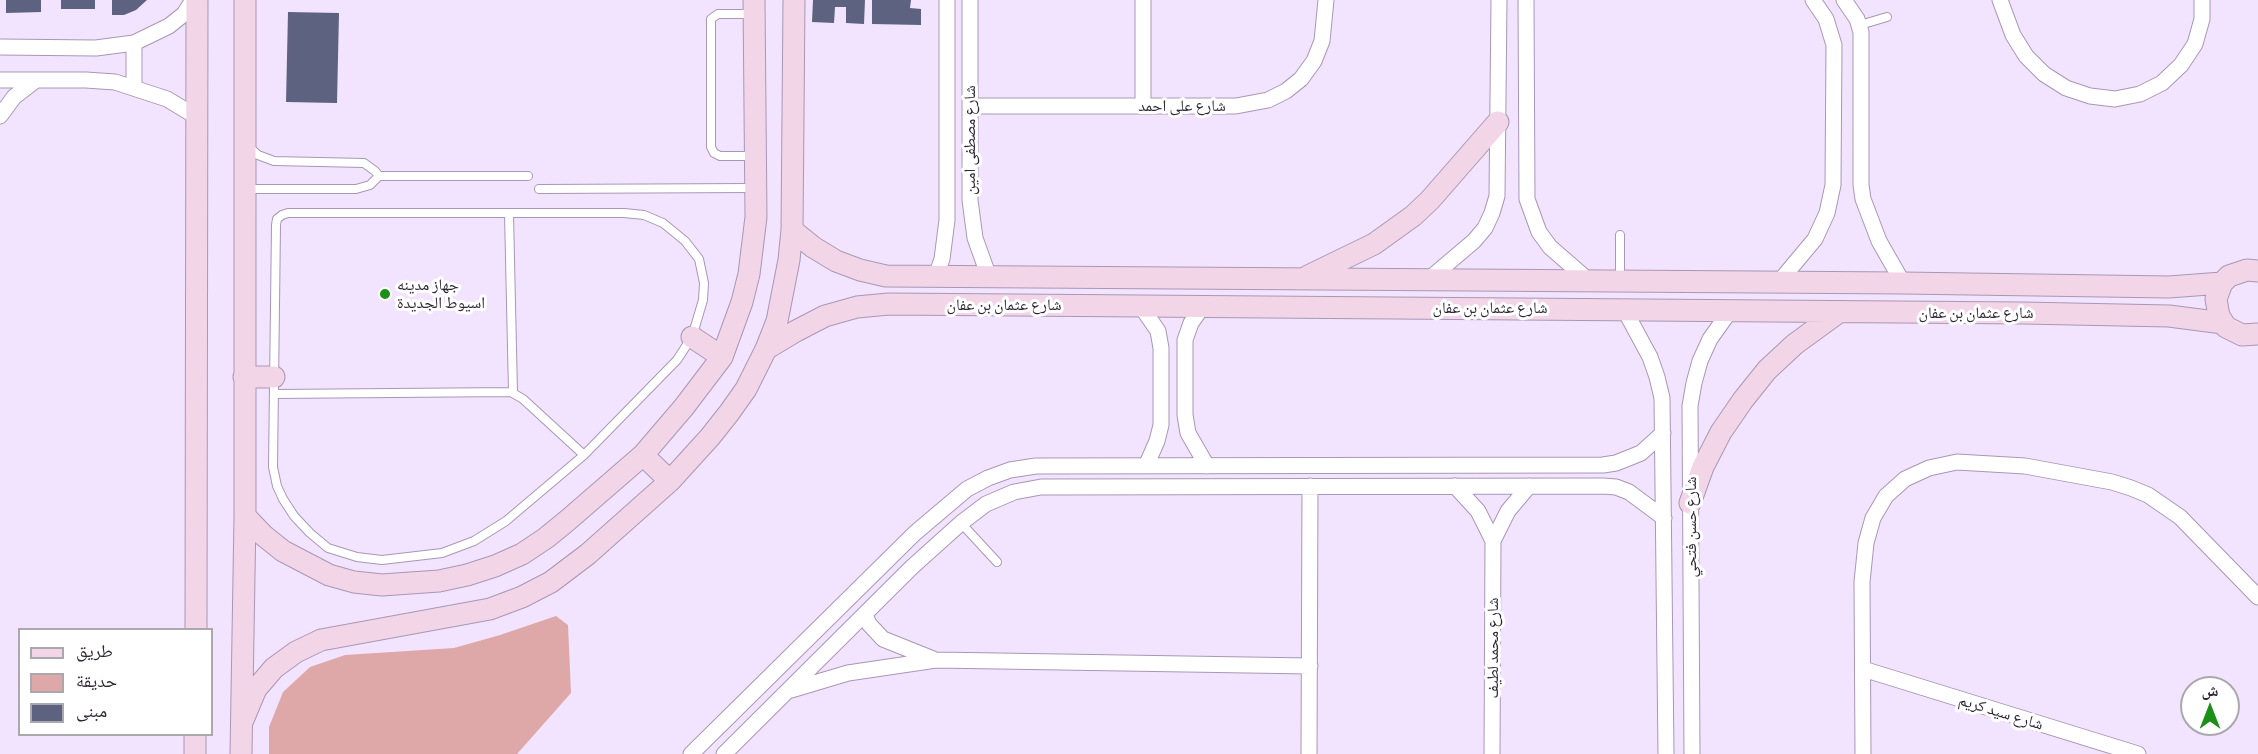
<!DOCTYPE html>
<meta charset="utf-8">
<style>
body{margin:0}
#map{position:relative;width:2258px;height:754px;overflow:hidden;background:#f2e4fe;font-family:Commissioner,"Noto Naskh Arabic",sans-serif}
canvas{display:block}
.legend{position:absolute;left:18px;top:628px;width:195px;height:108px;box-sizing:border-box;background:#fff;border:2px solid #aba8ad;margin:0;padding:8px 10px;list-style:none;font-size:18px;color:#2d2633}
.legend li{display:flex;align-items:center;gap:12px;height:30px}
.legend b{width:30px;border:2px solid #aba8ad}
.north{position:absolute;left:2180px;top:676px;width:60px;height:60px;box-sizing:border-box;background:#fff;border:2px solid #aba8ad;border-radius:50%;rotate:0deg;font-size:16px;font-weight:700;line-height:24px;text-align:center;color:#2d2633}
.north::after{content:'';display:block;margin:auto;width:21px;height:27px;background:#1b8f18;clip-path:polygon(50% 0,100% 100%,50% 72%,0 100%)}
</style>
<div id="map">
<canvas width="2258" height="754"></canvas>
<ul class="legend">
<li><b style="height:8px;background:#f2d5e7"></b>طريق</li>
<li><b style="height:16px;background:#dea8a9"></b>حديقة</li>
<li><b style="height:16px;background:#5d6280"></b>مبنى</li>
</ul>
<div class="north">ش</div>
</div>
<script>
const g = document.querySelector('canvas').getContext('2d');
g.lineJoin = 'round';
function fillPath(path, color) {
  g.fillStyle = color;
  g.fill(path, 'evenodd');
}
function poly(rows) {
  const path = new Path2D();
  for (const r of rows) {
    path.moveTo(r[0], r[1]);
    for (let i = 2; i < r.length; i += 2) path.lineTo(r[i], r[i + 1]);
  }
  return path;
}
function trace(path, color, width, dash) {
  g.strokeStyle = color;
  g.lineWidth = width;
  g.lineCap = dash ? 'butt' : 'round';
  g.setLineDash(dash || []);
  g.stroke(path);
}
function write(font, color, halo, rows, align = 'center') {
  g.font = font + ' Commissioner,"Noto Naskh Arabic",sans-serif';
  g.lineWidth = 6;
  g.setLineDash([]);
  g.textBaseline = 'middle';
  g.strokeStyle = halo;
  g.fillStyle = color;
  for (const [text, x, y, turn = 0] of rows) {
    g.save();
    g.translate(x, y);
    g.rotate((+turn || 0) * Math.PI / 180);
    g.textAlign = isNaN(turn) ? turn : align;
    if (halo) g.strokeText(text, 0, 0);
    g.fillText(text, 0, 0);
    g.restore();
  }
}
const green = poly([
 [556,616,568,625,571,693,517,754,269,754,269,727,283,692,310,667,345,655,454,648,500,635]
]);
const building = poly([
 [6,0,41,0,41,12,6,13],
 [61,0,95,0,95,9,61,9],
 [112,0,147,0,136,10,124,15,112,15],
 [813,0,865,0,864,24,846,23,846,7,835,7,834,23,812,22],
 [872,0,911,0,910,8,921,9,921,25,872,24],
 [288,12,339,13,337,103,286,102]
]);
const lane = poly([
 [753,14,718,14,711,19,711,147,714,153,720,156,754,156],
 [1860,25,1887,17],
 [249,147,258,155,274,161,364,163,375,171,379,176],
 [246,189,356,189,370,185,379,176,528,176],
 [539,189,753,188],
 [288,213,624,213,644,215,663,223,685,241,699,259,704,283,703,300,692,337,677,360,584,455,506,521,474,541,442,553,382,560,357,557,328,548,310,533,294,516,283,499,277,486,273,467,276,225,277,219,282,215,288,213],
 [509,214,513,393],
 [1620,235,1620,279],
 [274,394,511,392,523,399,584,455],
 [961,523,997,562]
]);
const street = poly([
 [970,0,970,200,975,238,989,277],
 [1143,0,1143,106],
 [1526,0,1527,199,1539,232,1550,247,1589,281],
 [1844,0,1857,19,1861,32,1861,185,1863,199,1879,241,1903,283],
 [2000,0,2013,35,2026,56,2044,74,2066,88,2090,96,2115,99,2140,94,2162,83,2181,65,2195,44,2202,19,2202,0],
 [134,43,134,87],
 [0,47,96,48,134,43,169,26,184,14,193,0],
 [0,80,86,80,115,82,167,99,197,117],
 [970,106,1236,106,1268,100,1286,91,1301,79,1314,61,1322,41,1326,0],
 [0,116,14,97,36,80],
 [936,276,942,259,947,220,947,0],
 [1428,280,1474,241,1485,228,1492,213,1497,196,1499,0],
 [1779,282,1815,239,1827,213,1833,185,1834,45,1826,19,1813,0],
 [1140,305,1158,331,1161,348,1161,425,1157,441,1146,466],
 [1203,306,1191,323,1185,340,1185,415,1188,433,1207,466],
 [1624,309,1650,357,1657,377,1662,398,1666,754],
 [1455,486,1478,511,1493,541,1492,754],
 [1493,541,1508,511,1529,486],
 [865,615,869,624,883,639,933,659],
 [1863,669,2138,754],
 [791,690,848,673,936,660,1310,666],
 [691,754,915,533,967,489,988,478,1010,470,1036,466,1603,465,1616,463,1641,453,1663,433],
 [724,754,912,567,961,523,986,504,1014,492,1041,487,1603,486,1616,487,1629,492,1664,518],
 [1309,754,1310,486],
 [1692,754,1690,406,1694,383,1700,361,1710,339,1730,311],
 [1863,754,1862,582,1866,543,1873,518,1886,496,1905,479,1929,468,1957,462,2025,466,2112,482,2131,488,2148,495,2180,517,2258,597]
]);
const secondary = poly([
 [792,230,813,247,836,261,860,270,886,276,1903,283,2169,287,2222,283],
 [2258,271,2247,270,2229,276,2222,283,2216,299,2219,316,2226,327,2242,335,2258,334],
 [1308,276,1374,244,1413,216,1430,200,1498,122],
 [692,337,722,357],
 [766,349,796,331,825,316,857,307,889,304,2023,313,2169,316,2223,323],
 [244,377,274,377],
 [643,455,670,481],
 [1690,503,1703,467,1721,432,1743,400,1767,370,1795,344,1839,312],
 [245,516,263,535,283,551,329,575,354,582,382,585,439,581,467,575,495,566,522,554,546,538,568,520,643,455,684,407,722,357,742,302,749,274,756,217,754,0],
 [196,630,197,0],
 [243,720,256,689,274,668,296,652,321,640,490,609,522,597,551,582,588,554,670,481,710,437,729,413,746,389,766,349,777,321,789,260,792,230,794,0],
 [195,734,195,754],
 [241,754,245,516,245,0]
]);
const markers = [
 [385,294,6,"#1b8f18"]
];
const streetNames = [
 ["شارع على احمد",1182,106],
 ["شارع مصطفى امين",970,140,-90],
 ["شارع عثمان بن عفان",1004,305],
 ["شارع عثمان بن عفان",1490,308],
 ["شارع عثمان بن عفان",1976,313],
 ["شارع حسن فتحي",1691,527,-90],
 ["شارع محمد لطيف",1493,648,-90],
 ["شارع سيد كريم",2001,712,17]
];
const poiNames = [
 ["جهاز مدينه",397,285],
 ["اسيوط الجديدة",397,303]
];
fillPath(green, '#dea8a9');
fillPath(building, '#5d6280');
trace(lane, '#a897b5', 10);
trace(street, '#a897b5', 17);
trace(secondary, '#a897b5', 23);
trace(lane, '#fff', 8);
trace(street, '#fff', 15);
trace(secondary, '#f2d5e7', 21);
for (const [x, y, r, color] of markers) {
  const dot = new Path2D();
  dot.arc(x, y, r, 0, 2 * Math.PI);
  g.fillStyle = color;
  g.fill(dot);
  trace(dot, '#fff', 2);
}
write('16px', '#2d2633', '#fff', streetNames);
write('16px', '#2d2633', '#fff', poiNames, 'left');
</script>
